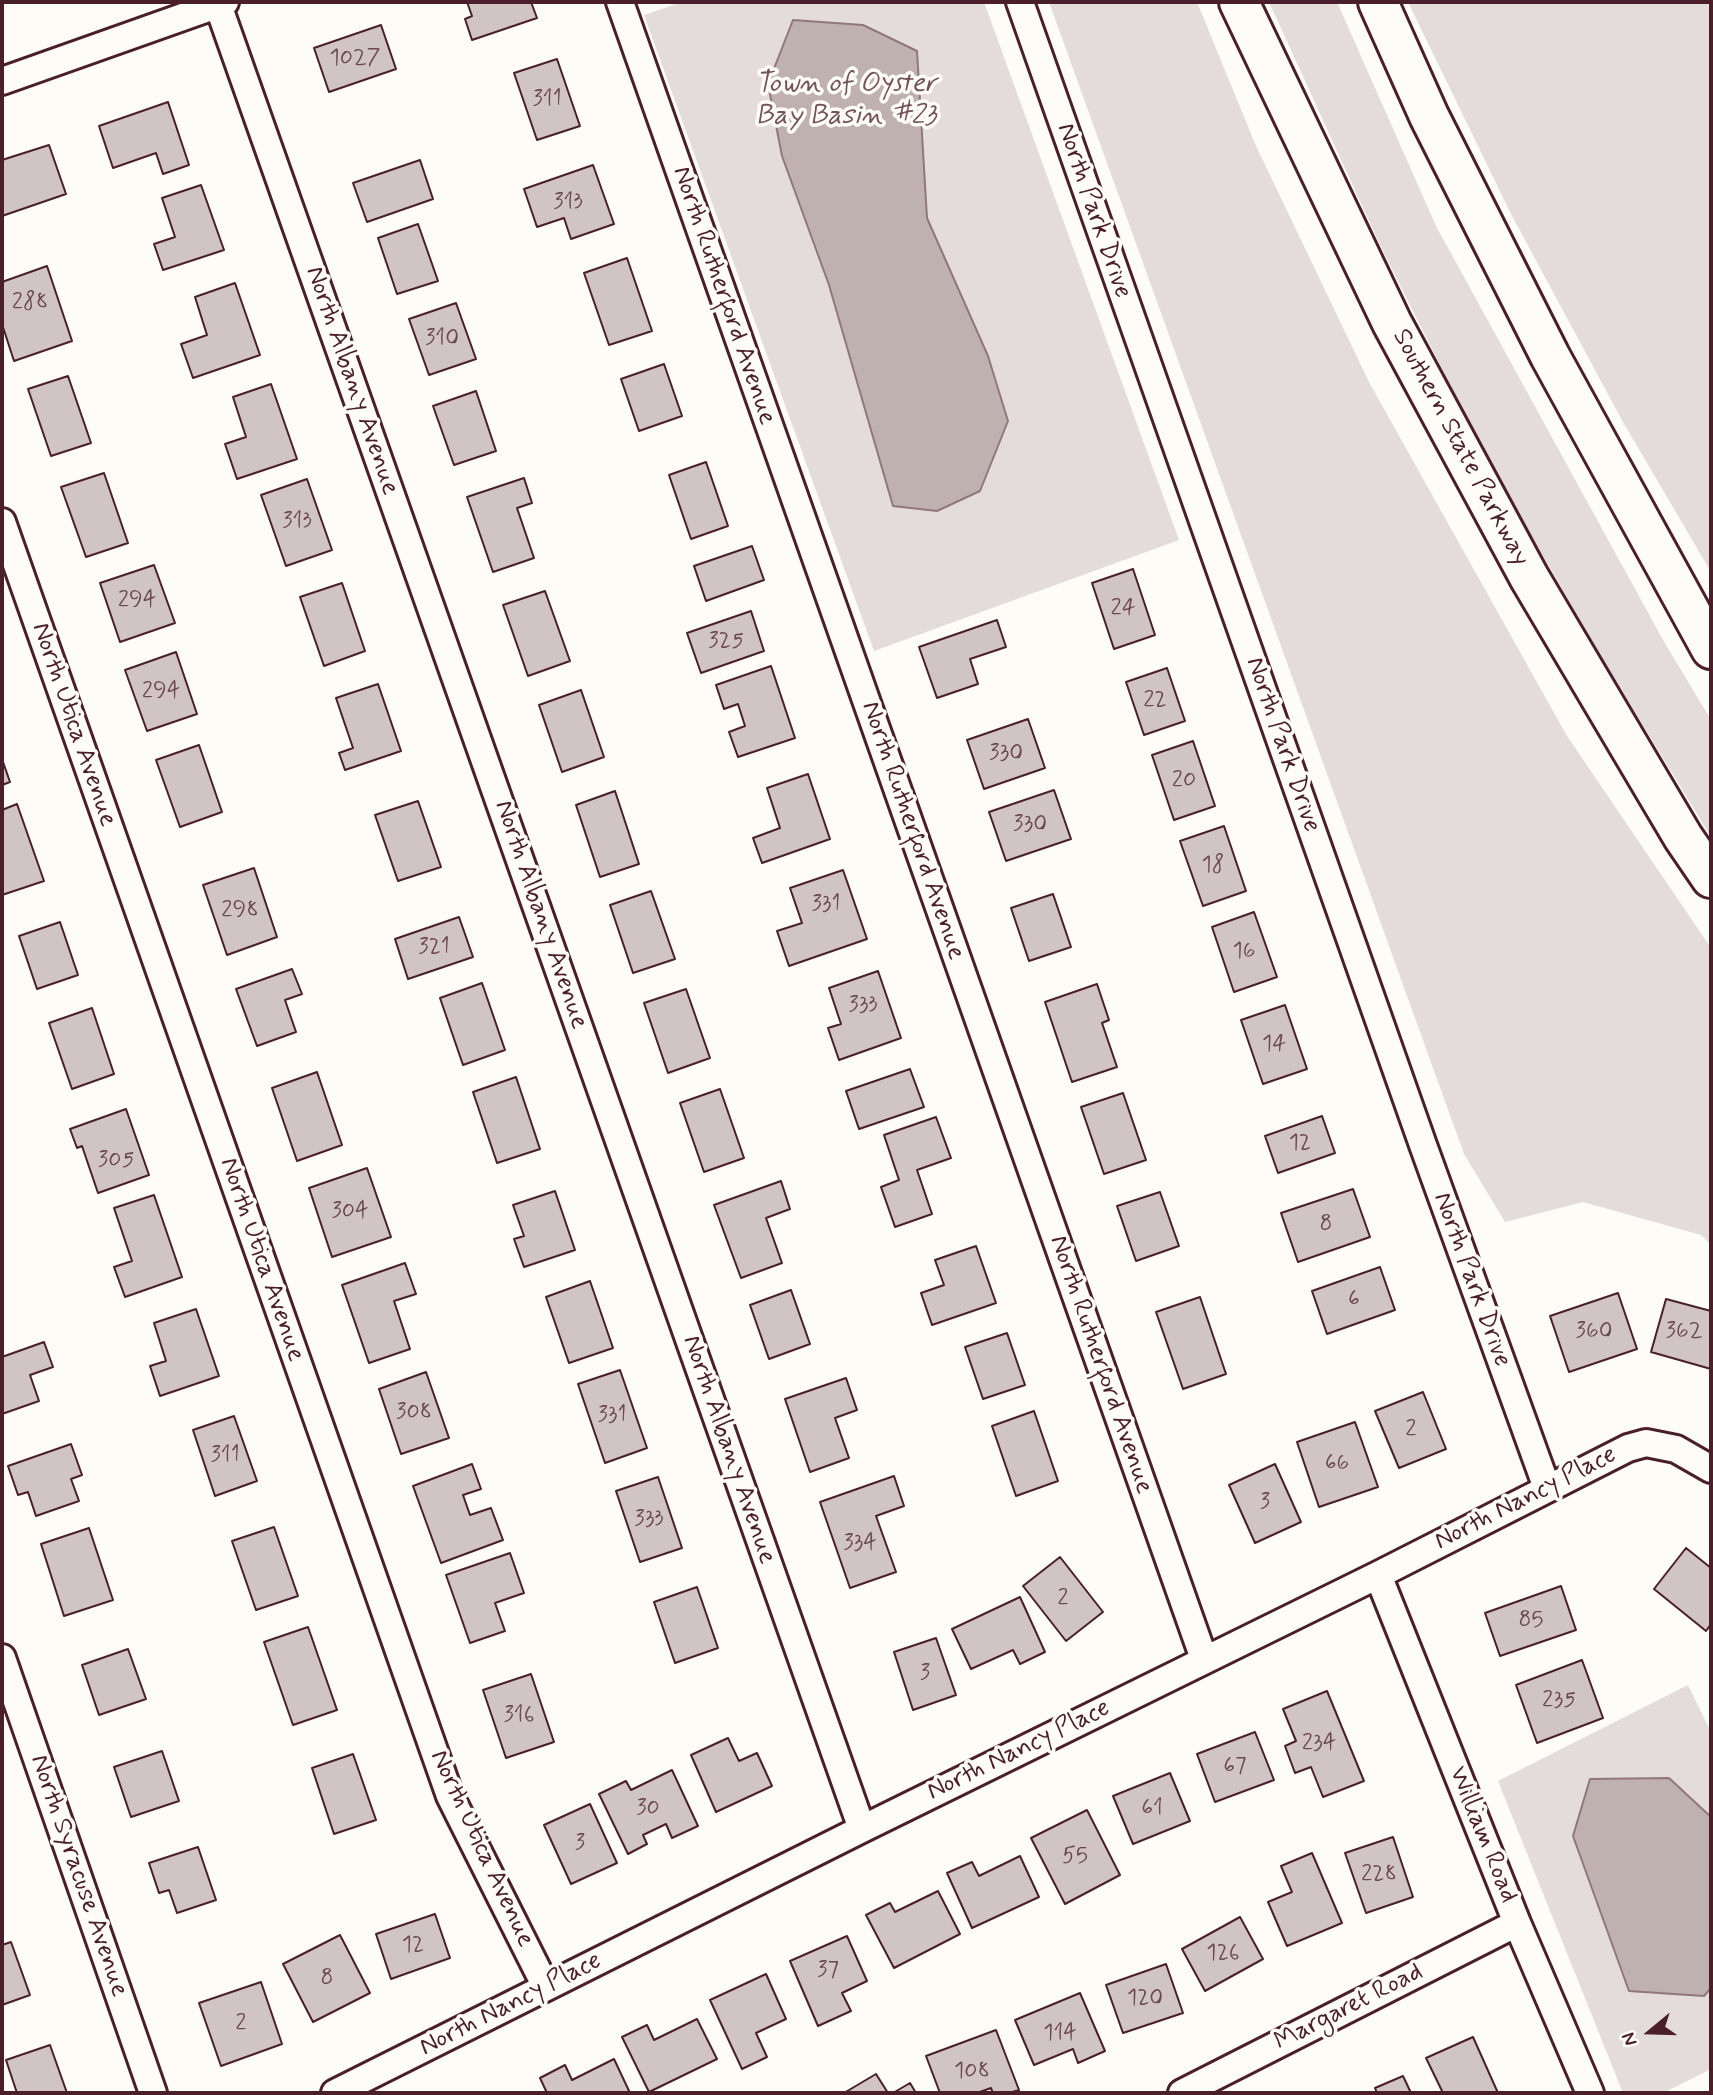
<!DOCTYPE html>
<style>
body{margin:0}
#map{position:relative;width:1713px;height:2095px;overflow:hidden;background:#fdfcf7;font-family:Mynerve,sans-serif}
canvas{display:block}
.frame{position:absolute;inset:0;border:4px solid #4a1f2b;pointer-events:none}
.north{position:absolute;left:1615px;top:1997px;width:70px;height:70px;-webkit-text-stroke:5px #fdfcf7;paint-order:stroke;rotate:251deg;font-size:19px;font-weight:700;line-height:28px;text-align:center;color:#4a1f2b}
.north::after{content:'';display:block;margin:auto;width:24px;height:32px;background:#4a1f2b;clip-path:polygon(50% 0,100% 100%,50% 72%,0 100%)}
</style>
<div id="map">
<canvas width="1713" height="2095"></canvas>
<div class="frame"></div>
<div class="north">N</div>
</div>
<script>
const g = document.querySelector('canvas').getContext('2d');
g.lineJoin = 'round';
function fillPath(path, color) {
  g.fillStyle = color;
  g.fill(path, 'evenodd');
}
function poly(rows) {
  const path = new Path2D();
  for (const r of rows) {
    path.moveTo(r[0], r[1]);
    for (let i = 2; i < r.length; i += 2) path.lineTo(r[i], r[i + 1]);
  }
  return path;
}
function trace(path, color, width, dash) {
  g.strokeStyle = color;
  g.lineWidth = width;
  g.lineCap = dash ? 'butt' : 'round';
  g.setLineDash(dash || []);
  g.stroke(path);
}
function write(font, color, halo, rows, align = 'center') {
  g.font = font + ' Mynerve,sans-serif';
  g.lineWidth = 7;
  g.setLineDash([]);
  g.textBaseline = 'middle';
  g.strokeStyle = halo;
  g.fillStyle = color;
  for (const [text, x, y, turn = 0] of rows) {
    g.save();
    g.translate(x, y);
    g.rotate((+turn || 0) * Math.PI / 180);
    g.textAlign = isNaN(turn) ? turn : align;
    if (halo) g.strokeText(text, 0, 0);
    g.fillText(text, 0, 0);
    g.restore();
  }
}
const green = poly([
 [682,2,984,2,1179,540,874,651,644,15],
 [1049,2,1197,2,1256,146,1370,384,1567,736,1711,948,1711,1245,1701,1235,1583,1202,1505,1222,1464,1154],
 [1269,2,1337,2,1436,226,1663,640,1711,720,1711,837,1604,661,1488,461,1380,245],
 [1408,2,1707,2,1711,12,1711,572,1623,422,1511,214],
 [1688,1685,1711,1732,1711,1817,1669,1778,1704,1996,1711,1988,1711,2069,1663,2093,1623,2093,1498,1781]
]);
const water = poly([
 [793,20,863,25,917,51,927,218,988,356,1008,421,980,491,937,511,893,506,829,285,782,156,768,84,793,20],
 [1669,1778,1711,1817,1711,1988,1704,1996,1629,1991,1573,1836,1590,1779,1669,1778]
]);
const building = poly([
 [467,2,531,2,537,18,472,40,465,19,472,16,467,2],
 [381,25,396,69,329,92,314,48,381,25],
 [557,59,580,126,537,140,514,73,557,59],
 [168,102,189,165,163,174,156,153,113,168,99,126,168,102],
 [49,145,66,194,2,216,2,160,49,145],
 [420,160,433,199,367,222,353,183,420,160],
 [593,165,614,224,571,239,564,218,537,227,524,189,593,165],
 [201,185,224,250,163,270,154,244,175,237,162,198,201,185],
 [418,224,438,281,397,294,378,238,418,224],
 [627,258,652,331,609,345,584,273,627,258],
 [47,266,72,341,14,361,2,324,2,282,47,266],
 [235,283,260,355,193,378,181,344,207,335,195,297,235,283],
 [456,303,476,359,429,375,409,319,456,303],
 [664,364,682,416,639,431,621,379,664,364],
 [68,376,91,443,51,456,28,389,68,376],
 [271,384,297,459,237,479,225,444,246,437,233,397,271,384],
 [476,391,496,451,454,465,433,406,476,391],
 [706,462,728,526,691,539,669,475,706,462],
 [104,473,128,543,86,557,61,487,104,473],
 [524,478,532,503,517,508,534,558,493,572,467,497,524,478],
 [307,479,332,550,286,566,261,495,307,479],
 [752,546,764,580,706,601,694,566,752,546],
 [154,565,175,623,120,642,100,583,154,565],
 [1133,569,1155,635,1114,649,1092,583,1133,569],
 [342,583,365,651,324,666,300,597,342,583],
 [545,591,570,661,528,676,503,605,545,591],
 [751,611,764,651,701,673,687,633,751,611],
 [997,620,1006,647,970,659,978,684,937,698,919,647,997,620],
 [176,652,197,714,147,731,125,670,176,652],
 [771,666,795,738,738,757,729,732,745,726,738,704,724,709,716,685,771,666],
 [1167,668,1185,721,1144,735,1126,682,1167,668],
 [378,684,401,751,345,770,339,753,353,748,336,698,378,684],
 [581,690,604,757,562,772,539,705,581,690],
 [1028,719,1045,768,984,789,967,740,1028,719],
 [1193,741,1215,806,1174,820,1152,755,1193,741],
 [199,745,222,812,180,827,156,760,199,745],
 [2,759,10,782,2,785,2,759],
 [808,774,830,839,762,863,753,838,780,828,767,788,808,774],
 [1054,790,1071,839,1006,861,989,812,1054,790],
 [615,791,639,864,600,877,576,805,615,791],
 [418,801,441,867,398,881,375,815,418,801],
 [17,804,44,881,2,895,2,810,17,804],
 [1224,826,1246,891,1203,906,1180,841,1224,826],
 [254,868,277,937,227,955,203,885,254,868],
 [843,870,867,939,789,966,777,931,802,923,790,888,843,870],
 [651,891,675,959,633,973,610,905,651,891],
 [1053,894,1071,947,1029,961,1011,908,1053,894],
 [1254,912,1277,977,1234,992,1212,927,1254,912],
 [459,917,473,957,408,979,395,939,459,917],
 [60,922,78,975,37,989,19,936,60,922],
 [292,969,302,994,285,1000,296,1032,257,1046,236,989,292,969],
 [878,971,901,1038,839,1060,828,1028,841,1024,829,988,878,971],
 [482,983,505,1050,463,1065,440,998,482,983],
 [1097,984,1109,1020,1102,1023,1117,1067,1072,1082,1045,1002,1097,984],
 [686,989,710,1058,668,1073,644,1003,686,989],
 [1285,1005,1307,1069,1263,1084,1241,1020,1285,1005],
 [92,1008,114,1074,72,1089,49,1023,92,1008],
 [910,1069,924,1107,859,1129,846,1091,910,1069],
 [317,1072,342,1145,297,1161,272,1088,317,1072],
 [516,1077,540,1149,497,1163,473,1092,516,1077],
 [720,1089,744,1158,704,1172,680,1103,720,1089],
 [1123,1093,1146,1160,1104,1174,1081,1107,1123,1093],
 [126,1109,149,1175,98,1193,82,1146,77,1148,70,1129,126,1109],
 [1322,1116,1335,1153,1278,1173,1265,1136,1322,1116],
 [936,1117,951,1158,917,1170,932,1214,895,1227,881,1187,899,1180,884,1135,936,1117],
 [367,1168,391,1237,332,1257,309,1188,367,1168],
 [781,1181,790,1209,766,1218,782,1263,741,1278,714,1205,781,1181],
 [1353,1189,1370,1237,1298,1262,1281,1213,1353,1189],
 [555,1191,575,1250,524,1267,514,1239,524,1236,513,1205,555,1191],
 [1160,1192,1179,1246,1136,1261,1117,1206,1160,1192],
 [154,1195,182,1277,125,1297,114,1267,132,1261,114,1208,154,1195],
 [976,1246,996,1303,932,1325,921,1293,944,1285,935,1260,976,1246],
 [405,1263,416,1294,394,1301,410,1349,369,1363,342,1285,405,1263],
 [1380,1267,1395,1310,1327,1334,1312,1291,1380,1267],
 [590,1281,613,1348,569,1363,546,1297,590,1281],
 [791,1290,810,1344,769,1359,750,1305,791,1290],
 [1618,1293,1637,1349,1569,1372,1550,1316,1618,1293],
 [1200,1297,1226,1374,1183,1389,1156,1312,1200,1297],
 [1666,1299,1711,1311,1711,1369,1651,1352,1666,1299],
 [196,1309,219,1376,160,1396,150,1366,166,1361,154,1323,196,1309],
 [1007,1333,1025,1385,983,1399,965,1347,1007,1333],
 [44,1342,53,1367,30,1375,39,1401,2,1414,2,1357,44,1342],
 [620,1370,647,1448,605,1463,578,1384,620,1370],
 [426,1372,449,1438,401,1454,379,1389,426,1372],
 [846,1378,857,1410,835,1418,849,1458,810,1472,785,1399,846,1378],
 [1423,1392,1446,1449,1399,1468,1375,1411,1423,1392],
 [1034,1411,1058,1481,1016,1496,992,1426,1034,1411],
 [234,1416,257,1481,215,1496,193,1430,234,1416],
 [1355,1422,1378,1487,1319,1507,1297,1442,1355,1422],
 [71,1444,82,1475,71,1479,79,1501,36,1516,28,1492,18,1495,8,1466,71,1444],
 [472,1464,481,1489,463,1495,470,1515,491,1508,503,1540,441,1563,413,1486,472,1464],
 [1275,1464,1301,1522,1255,1543,1229,1485,1275,1464],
 [894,1476,904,1506,876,1516,896,1572,850,1588,820,1502,894,1476],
 [658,1477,682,1548,640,1562,616,1491,658,1477],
 [274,1527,298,1596,256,1610,232,1541,274,1527],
 [89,1528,113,1600,64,1616,41,1544,89,1528],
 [1686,1548,1711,1568,1711,1624,1706,1631,1654,1589,1686,1548],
 [510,1553,524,1593,495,1603,505,1631,470,1643,446,1575,510,1553],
 [1060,1557,1103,1612,1066,1641,1023,1586,1060,1557],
 [1561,1586,1576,1630,1500,1656,1485,1613,1561,1586],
 [697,1587,718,1648,675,1663,654,1602,697,1587],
 [1020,1597,1045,1652,1020,1664,1013,1650,971,1669,952,1629,1020,1597],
 [308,1627,337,1710,293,1725,264,1642,308,1627],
 [936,1638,956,1695,913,1710,894,1652,936,1638],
 [128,1649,146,1699,99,1715,82,1665,128,1649],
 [1582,1660,1603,1718,1537,1743,1516,1685,1582,1660],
 [531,1674,554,1742,506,1758,483,1690,531,1674],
 [1327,1691,1364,1781,1323,1797,1311,1767,1295,1773,1285,1746,1296,1741,1283,1709,1327,1691],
 [1255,1732,1274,1780,1215,1802,1197,1754,1255,1732],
 [728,1738,739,1761,757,1753,772,1786,716,1812,691,1755,728,1738],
 [162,1751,179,1801,131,1817,114,1767,162,1751],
 [353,1754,376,1820,334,1834,312,1768,353,1754],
 [672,1770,698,1826,672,1838,666,1824,643,1835,647,1844,628,1854,599,1794,626,1781,631,1790,672,1770],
 [1170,1773,1190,1821,1133,1844,1113,1796,1170,1773],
 [590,1804,617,1863,571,1884,544,1825,590,1804],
 [1087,1810,1120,1875,1065,1904,1031,1838,1087,1810],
 [1393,1837,1413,1897,1366,1913,1345,1853,1393,1837],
 [198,1847,216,1900,177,1913,169,1890,159,1893,149,1863,198,1847],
 [1312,1853,1342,1923,1287,1946,1268,1902,1292,1892,1281,1866,1312,1853],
 [1020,1856,1039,1897,972,1928,947,1873,972,1862,979,1876,1020,1856],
 [938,1891,960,1934,894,1968,866,1915,890,1903,895,1912,938,1891],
 [435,1914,450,1958,391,1979,376,1934,435,1914],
 [1240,1917,1263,1959,1205,1991,1182,1949,1240,1917],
 [340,1935,370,1993,313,2022,283,1964,340,1935],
 [847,1936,867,1981,842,1993,851,2011,818,2026,790,1961,847,1936],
 [11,1942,30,1995,2,2005,2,1945,11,1942],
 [1166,1964,1183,2013,1123,2033,1106,1985,1166,1964],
 [766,1974,786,2019,756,2033,767,2057,742,2069,710,2000,766,1974],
 [261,1982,282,2044,221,2066,199,2003,261,1982],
 [1080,1993,1105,2051,1078,2063,1073,2049,1034,2065,1015,2020,1080,1993],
 [697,2019,717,2059,649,2092,622,2037,647,2025,654,2040,697,2019],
 [996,2030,1019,2090,1009,2093,993,2093,991,2088,977,2093,940,2093,926,2056,996,2030],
 [1473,2037,1498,2093,1443,2093,1426,2058,1473,2037],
 [50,2045,67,2093,17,2093,6,2060,50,2045],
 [614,2059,630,2093,547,2093,540,2078,565,2065,572,2080,614,2059],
 [876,2074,888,2093,844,2093,876,2074],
 [1403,2076,1411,2093,1377,2093,1375,2088,1403,2076],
 [910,2083,916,2093,893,2093,910,2083]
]);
const minor = poly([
 [217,2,862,1829],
 [620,2,1204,1659],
 [1020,2,1423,1145,1547,1488],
 [2,81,225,2],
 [2,522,450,1796,546,1987],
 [1378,1575,1517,1923,1590,2093],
 [2,1658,153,2093],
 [335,2093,862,1829,1378,1575,1628,1448,1646,1443,1676,1449,1711,1469],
 [1182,2093,1517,1923]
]);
const motorway = poly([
 [1239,2,1392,323,1529,577,1683,837,1711,878],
 [1378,2,1429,116,1550,356,1711,649]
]);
const numberNames = [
 ["1027",355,59],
 ["311",547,100],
 ["313",568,203],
 ["288",30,303],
 ["310",442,339],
 ["313",297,522],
 ["294",137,601],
 ["24",1123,609],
 ["325",726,642],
 ["294",161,692],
 ["22",1155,701],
 ["330",1006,754],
 ["20",1184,781],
 ["330",1030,825],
 ["18",1213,866],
 ["331",826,905],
 ["298",240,911],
 ["321",434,948],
 ["16",1244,952],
 ["333",863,1006],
 ["14",1274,1045],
 ["12",1300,1144],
 ["305",116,1161],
 ["304",350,1212],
 ["8",1326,1225],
 ["6",1354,1300],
 ["360",1594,1332],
 ["362",1684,1332],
 ["308",414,1413],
 ["331",612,1416],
 ["2",1411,1430],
 ["311",225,1456],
 ["66",1337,1464],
 ["3",1265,1503],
 ["333",649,1520],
 ["334",860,1544],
 ["2",1063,1599],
 ["85",1531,1621],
 ["3",925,1674],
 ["235",1559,1701],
 ["316",519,1716],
 ["234",1319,1744],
 ["67",1235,1767],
 ["30",648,1809],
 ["61",1152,1809],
 ["3",580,1844],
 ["55",1075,1857],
 ["228",1379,1875],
 ["12",413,1946],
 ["126",1223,1954],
 ["37",828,1971],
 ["8",327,1979],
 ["120",1145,1999],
 ["2",241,2024],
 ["114",1060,2034],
 ["108",972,2072]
];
const streetNames = [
 ["North Park Drive",1093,211,71],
 ["North Rutherford Avenue",723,296,71],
 ["North Albany Avenue",351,381,71],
 ["Southern State Parkway",1460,448,62],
 ["North Utica Avenue",73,725,71],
 ["North Park Drive",1282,745,71],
 ["North Rutherford Avenue",912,831,71],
 ["North Albany Avenue",540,915,71],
 ["North Utica Avenue",261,1260,71],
 ["North Park Drive",1471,1280,70],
 ["North Rutherford Avenue",1100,1365,71],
 ["North Albany Avenue",728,1450,71],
 ["North Nancy Place",1526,1499,-27],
 ["North Nancy Place",1019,1751,-26],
 ["William Road",1482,1835,68],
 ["North Utica Avenue",481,1849,65],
 ["North Syracuse Avenue",78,1876,71],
 ["North Nancy Place",511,2005,-27],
 ["Margaret Road",1349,2008,-27]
];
const waterNames = [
 ["Town of Oyster",846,85],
 ["Bay Basin #23",846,117]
];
fillPath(green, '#e3dcda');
fillPath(water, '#c0b1b1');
trace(water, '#91777b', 2);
fillPath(building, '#d0c5c4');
trace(building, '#4a1f2b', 2);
trace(minor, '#4a1f2b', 32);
trace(motorway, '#4a1f2b', 44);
trace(minor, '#fdfcf7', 26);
trace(motorway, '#fdfcf7', 38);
write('23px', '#6c4851', null, numberNames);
write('26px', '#4a1f2b', '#fdfcf7', streetNames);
write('italic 28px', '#73525a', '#fdfcf7', waterNames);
</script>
